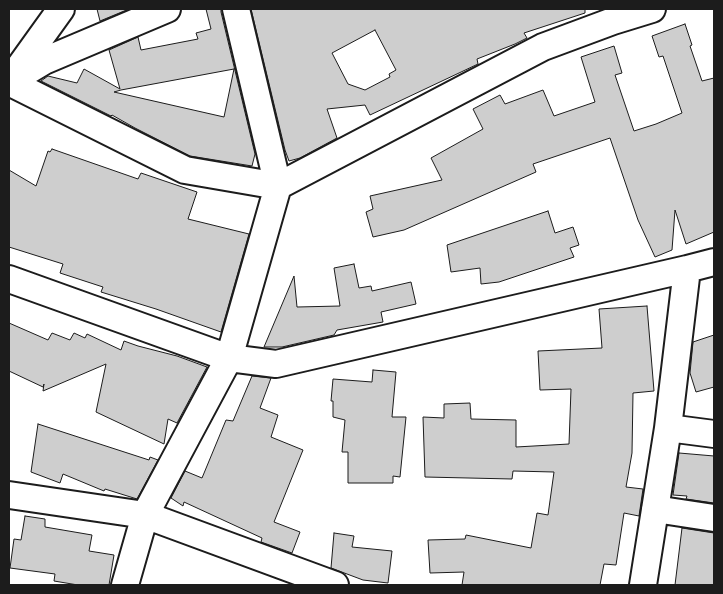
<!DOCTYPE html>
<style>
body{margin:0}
#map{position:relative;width:723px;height:594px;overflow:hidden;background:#fff;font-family:Itim,sans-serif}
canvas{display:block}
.frame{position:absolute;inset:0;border:10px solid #1c1c1c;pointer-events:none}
</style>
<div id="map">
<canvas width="723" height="594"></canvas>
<div class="frame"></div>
</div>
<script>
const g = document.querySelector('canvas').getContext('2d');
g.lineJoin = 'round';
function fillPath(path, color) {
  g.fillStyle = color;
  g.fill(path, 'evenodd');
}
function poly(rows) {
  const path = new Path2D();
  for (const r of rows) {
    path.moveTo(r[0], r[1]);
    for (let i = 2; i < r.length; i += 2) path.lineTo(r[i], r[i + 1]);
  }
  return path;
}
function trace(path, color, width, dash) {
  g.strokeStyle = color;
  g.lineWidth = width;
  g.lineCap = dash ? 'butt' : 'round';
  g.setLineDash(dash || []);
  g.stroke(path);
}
const building = poly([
 [97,9,129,9,100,21,97,9],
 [206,9,221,9,221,12,255,154,252,166,190,156,135,128,112,115,111,116,41,81,48,76,77,83,84,69,120,89,109,50,138,37,141,50,198,39,196,33,211,29,206,9],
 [234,69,224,117,114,92,121,90,234,69],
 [251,9,585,9,585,13,524,33,527,38,515,44,477,59,478,64,370,115,365,105,327,109,337,138,300,158,289,161,285,150,251,9],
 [375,30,396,70,389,74,390,77,365,90,348,84,332,53,375,30],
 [685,24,692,45,690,46,702,81,714,78,714,232,686,244,675,210,672,250,655,257,638,220,610,138,533,164,536,172,404,230,373,237,366,212,373,209,370,196,442,180,431,158,483,129,473,109,500,95,505,104,543,90,554,116,595,102,581,57,614,46,622,73,615,75,634,131,656,124,682,113,663,56,659,57,652,36,685,24],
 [52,149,138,179,141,173,197,192,188,219,249,234,221,332,156,309,101,292,103,287,60,273,63,264,9,247,9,170,36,186,48,151,50,152,52,149],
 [548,211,555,233,573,227,579,245,570,248,574,257,499,282,481,284,480,268,451,272,447,245,548,211],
 [354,264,359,288,371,286,372,291,411,282,416,304,381,312,383,322,337,330,334,335,282,347,264,347,294,276,297,307,340,306,334,268,354,264],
 [647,306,654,391,633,393,632,453,626,487,643,489,639,516,624,513,616,565,604,564,600,585,462,585,464,572,430,573,428,540,465,539,466,535,531,548,537,513,548,515,554,472,513,471,512,479,425,477,423,417,444,418,444,404,470,403,471,419,516,420,516,447,569,444,571,389,540,390,538,351,602,348,599,309,647,306],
 [9,323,48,340,52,333,70,340,74,333,85,338,87,334,121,350,124,341,138,346,177,356,207,367,177,423,168,419,164,444,96,412,106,364,43,391,44,384,43,387,9,371,9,323],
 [714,335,714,387,696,392,690,373,693,342,714,335],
 [373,370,396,372,392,417,406,417,400,477,393,476,393,483,348,483,348,452,342,452,345,420,333,417,333,401,331,401,333,379,372,382,373,370],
 [252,376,271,378,260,408,278,415,271,437,303,450,274,522,300,532,292,553,261,542,262,538,184,502,183,506,171,498,185,471,202,478,226,420,233,421,252,376],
 [38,424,149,460,150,457,158,460,137,499,105,489,104,491,63,474,60,483,31,472,38,424],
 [679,453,714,456,714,503,686,499,687,496,673,495,679,453],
 [25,516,45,519,45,527,92,535,89,551,114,555,109,585,78,585,54,581,55,574,10,568,14,539,21,540,25,516],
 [682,528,714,533,714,585,675,585,682,528],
 [334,533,354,536,352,547,392,551,388,583,363,580,331,568,334,533]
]);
const street = poly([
 [15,73,61,9],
 [9,82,185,170,278,186,543,47,613,21,652,9],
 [9,82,44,61,167,9],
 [9,279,229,358,276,364,687,269,714,262],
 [668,428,714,434],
 [9,495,145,515,335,585],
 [655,509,714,518],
 [125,585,145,515,229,358,278,186,236,9],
 [643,585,668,428,687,269]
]);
fillPath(building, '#cecece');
trace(building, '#1c1c1c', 1);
trace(street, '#1c1c1c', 30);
trace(street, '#fff', 26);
</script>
